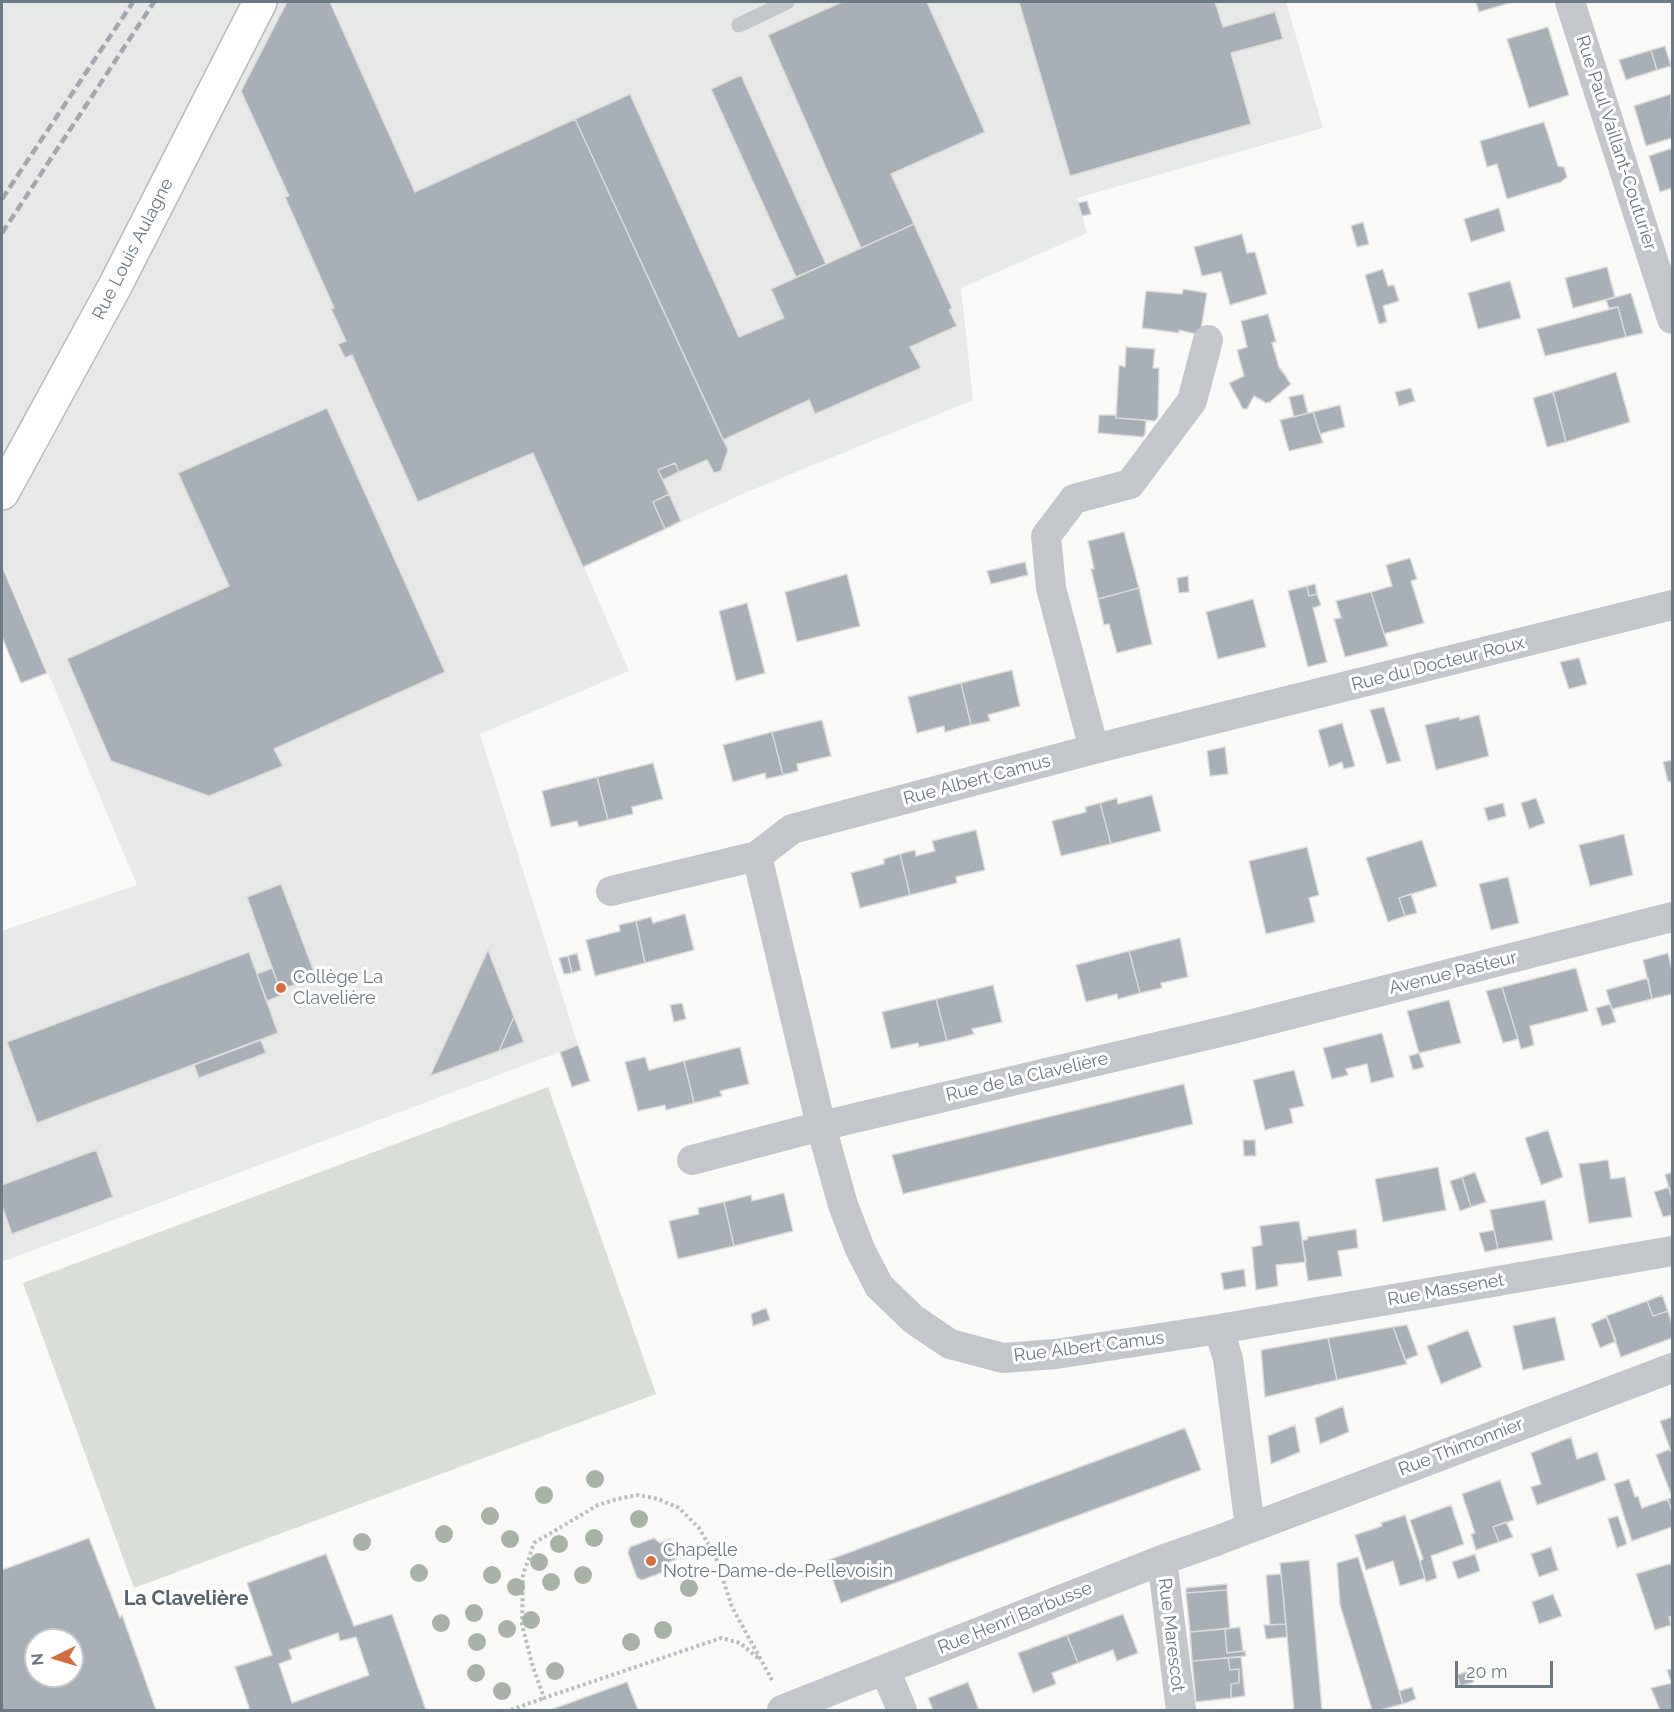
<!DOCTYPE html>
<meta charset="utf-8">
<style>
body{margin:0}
#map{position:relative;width:1674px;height:1712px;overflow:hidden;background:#f9f9f8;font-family:Raleway,sans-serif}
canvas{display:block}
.frame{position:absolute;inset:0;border:3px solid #6b7886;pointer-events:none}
.north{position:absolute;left:24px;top:1628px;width:60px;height:60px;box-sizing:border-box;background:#fff;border:2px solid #c4c9cf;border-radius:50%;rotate:265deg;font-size:16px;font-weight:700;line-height:24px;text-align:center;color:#6b7886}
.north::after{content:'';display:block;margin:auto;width:21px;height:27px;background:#d56c3c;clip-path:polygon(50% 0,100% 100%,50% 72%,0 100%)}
.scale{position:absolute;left:1455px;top:1661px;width:98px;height:27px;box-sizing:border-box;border:3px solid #6b7886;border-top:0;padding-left:8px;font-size:18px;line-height:21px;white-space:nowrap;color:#6b7886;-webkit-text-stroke:4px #fff;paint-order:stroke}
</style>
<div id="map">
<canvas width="1674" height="1712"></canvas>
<div class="frame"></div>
<div class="north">N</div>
<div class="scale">20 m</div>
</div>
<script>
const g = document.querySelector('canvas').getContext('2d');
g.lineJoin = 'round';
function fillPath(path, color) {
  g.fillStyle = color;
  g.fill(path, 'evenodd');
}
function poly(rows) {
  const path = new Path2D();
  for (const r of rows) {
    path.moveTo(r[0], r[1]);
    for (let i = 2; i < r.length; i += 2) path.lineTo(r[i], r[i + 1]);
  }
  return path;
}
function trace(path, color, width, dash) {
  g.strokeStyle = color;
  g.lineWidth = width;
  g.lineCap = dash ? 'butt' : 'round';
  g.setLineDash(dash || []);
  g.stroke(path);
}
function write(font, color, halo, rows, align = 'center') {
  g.font = font + ' Raleway,sans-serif';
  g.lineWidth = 6;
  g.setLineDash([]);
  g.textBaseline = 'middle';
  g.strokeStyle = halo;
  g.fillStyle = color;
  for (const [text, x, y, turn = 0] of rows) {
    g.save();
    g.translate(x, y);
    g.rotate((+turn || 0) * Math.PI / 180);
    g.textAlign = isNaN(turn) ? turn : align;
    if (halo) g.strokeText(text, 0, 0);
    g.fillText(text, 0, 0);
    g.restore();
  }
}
const built = poly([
 [2,2,1286,2,1323,128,1077,198,1087,233,961,288,973,400,747,492,584,567,629,671,480,734,578,1045,2,1262,2,931,137,885,2,563]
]);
const green = poly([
 [548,1087,656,1394,134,1588,23,1283]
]);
const building = poly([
 [287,2,330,2,415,192,575,119,728,450,721,471,714,473,707,460,679,472,675,463,658,470,669,494,653,502,665,529,583,567,533,453,418,502,352,355,345,358,338,344,346,341,331,309,334,308,285,197,289,196,241,91,287,2],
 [842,2,927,2,985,132,891,174,914,224,861,248,768,35,842,2],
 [1019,2,1215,2,1223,27,1275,12,1283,39,1231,53,1251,124,1070,176,1019,2],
 [1476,2,1513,2,1479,12,1476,2],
 [1548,27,1569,95,1529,108,1507,39,1548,27],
 [1665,46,1671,66,1657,70,1651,50,1665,46],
 [1651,50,1657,70,1626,80,1619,60,1651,50],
 [741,75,826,264,796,277,711,89,741,75],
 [630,94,739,337,784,318,771,289,914,224,952,308,949,310,957,326,910,347,921,368,815,414,809,400,723,440,575,119,630,94],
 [1671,94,1672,138,1646,146,1634,106,1671,94],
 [1544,122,1558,166,1564,167,1567,177,1561,182,1507,199,1497,164,1487,167,1480,141,1544,122],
 [1672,148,1672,188,1660,192,1649,156,1672,148],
 [1087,201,1091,214,1082,216,1078,203,1087,201],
 [1499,208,1505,231,1471,242,1464,219,1499,208],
 [1363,222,1369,244,1357,247,1351,226,1363,222],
 [1242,234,1247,253,1255,252,1267,294,1230,305,1221,272,1202,276,1194,247,1242,234],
 [1607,267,1615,297,1573,308,1565,278,1607,267],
 [1383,269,1388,286,1394,285,1399,301,1383,306,1387,322,1379,324,1365,275,1383,269],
 [1510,281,1521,318,1478,329,1468,293,1510,281],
 [1183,289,1207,293,1200,335,1179,330,1179,333,1142,328,1146,291,1182,294,1183,289],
 [1631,293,1643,333,1626,337,1618,307,1609,308,1606,300,1631,293],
 [1618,307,1626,337,1545,356,1537,329,1618,307],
 [1268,314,1276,341,1272,343,1279,367,1291,384,1270,402,1266,403,1254,396,1247,409,1243,409,1229,383,1244,376,1237,350,1247,347,1241,321,1268,314],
 [1126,347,1155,349,1153,368,1159,368,1158,417,1155,421,1116,418,1119,365,1125,367,1126,347],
 [1616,372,1630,422,1566,442,1553,392,1616,372],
 [1411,388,1415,401,1399,406,1395,392,1411,388],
 [1553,392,1566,442,1547,447,1533,398,1553,392],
 [1303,394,1308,413,1294,417,1289,397,1303,394],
 [1340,405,1345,427,1320,434,1313,412,1340,405],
 [327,408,445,672,274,749,283,766,209,796,111,761,67,659,229,586,178,473,327,408],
 [1313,412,1323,443,1289,451,1280,420,1313,412],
 [1099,415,1116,415,1116,418,1146,420,1145,434,1143,437,1098,433,1099,415],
 [675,463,679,472,663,480,658,470,675,463],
 [669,494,681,521,665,529,653,502,669,494],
 [1124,532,1139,588,1098,599,1091,569,1094,569,1088,541,1124,532],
 [1410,558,1417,579,1411,581,1424,623,1384,634,1371,592,1392,586,1386,565,1410,558],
 [1025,562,1028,575,991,584,987,571,1025,562],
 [2,566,47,673,21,683,2,637,2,566],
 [847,574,860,626,797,642,785,592,847,574],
 [1188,576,1189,592,1179,593,1177,578,1188,576],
 [1315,584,1317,594,1309,596,1307,586,1315,584],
 [1307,586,1309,596,1317,594,1321,605,1313,608,1327,662,1308,667,1288,591,1307,586],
 [1139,588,1152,644,1117,653,1109,624,1104,625,1098,599,1139,588],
 [1371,592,1388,646,1345,657,1334,619,1341,618,1336,601,1371,592],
 [1253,599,1266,647,1218,659,1206,612,1253,599],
 [747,603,765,673,736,681,719,611,747,603],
 [1579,658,1587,684,1569,689,1560,662,1579,658],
 [1012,670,1020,706,988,715,990,721,971,725,961,683,1012,670],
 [961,683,971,725,945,732,944,726,917,733,908,697,961,683],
 [1384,707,1401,761,1387,764,1370,710,1384,707],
 [1479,715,1489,756,1436,770,1425,725,1459,717,1460,720,1479,715],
 [822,720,831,756,797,764,798,771,783,775,772,732,822,720],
 [1342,723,1355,766,1344,769,1342,762,1329,767,1318,730,1342,723],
 [772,732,783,775,766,779,765,773,733,782,723,745,772,732],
 [1225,747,1228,774,1210,776,1207,751,1225,747],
 [1672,760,1672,781,1668,782,1663,762,1672,760],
 [653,763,663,799,632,807,633,814,608,820,597,777,653,763],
 [597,777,608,820,579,827,577,821,551,827,542,791,597,777],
 [1152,795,1161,831,1111,844,1100,803,1117,798,1118,804,1152,795],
 [1536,798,1545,823,1529,829,1521,803,1536,798],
 [1100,803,1111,844,1061,856,1052,821,1086,812,1085,807,1100,803],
 [1503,803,1506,816,1488,821,1484,808,1503,803],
 [976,830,985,870,956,877,957,883,910,895,900,854,915,850,916,856,935,851,932,841,976,830],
 [1624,834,1633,875,1590,886,1579,845,1624,834],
 [1422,840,1437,886,1399,898,1405,916,1388,922,1366,858,1422,840],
 [1307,847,1319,895,1309,898,1315,922,1266,934,1249,861,1307,847],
 [900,854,910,895,860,908,851,873,884,864,884,859,900,854],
 [1508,877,1519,923,1491,930,1479,884,1508,877],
 [281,884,316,977,280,990,247,897,281,884],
 [1411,894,1417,913,1405,916,1399,898,1411,894],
 [685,914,694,950,645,963,636,921,651,917,653,923,685,914],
 [636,921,645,963,595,976,586,940,620,931,619,925,636,921],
 [1180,938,1188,977,1161,983,1162,988,1140,993,1129,951,1180,938],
 [488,950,514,1017,499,1051,430,1076,488,950],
 [1129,951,1140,993,1118,999,1117,994,1086,1002,1076,965,1129,951],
 [249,952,278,1033,37,1123,7,1042,249,952],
 [577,953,581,970,572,973,568,956,577,953],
 [1668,953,1672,970,1672,994,1652,999,1643,960,1668,953],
 [568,956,572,973,564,974,559,958,568,956],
 [272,968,282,995,267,1001,257,974,272,968],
 [1576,968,1588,1011,1530,1026,1534,1045,1521,1049,1502,987,1576,968],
 [1648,978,1652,999,1612,1009,1606,990,1648,978],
 [993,985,1002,1022,972,1029,974,1034,947,1041,936,999,993,985],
 [1502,987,1518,1039,1503,1043,1486,991,1502,987],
 [936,999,947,1041,919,1047,918,1043,891,1049,882,1012,936,999],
 [1449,1000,1461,1043,1419,1053,1407,1011,1449,1000],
 [682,1003,686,1019,674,1022,670,1005,682,1003],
 [1610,1004,1616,1022,1602,1026,1596,1008,1610,1004],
 [514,1017,524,1042,499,1051,514,1017],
 [1382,1033,1394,1077,1371,1083,1367,1064,1346,1069,1348,1075,1332,1079,1323,1048,1382,1033],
 [261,1040,266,1053,199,1078,194,1065,261,1040],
 [578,1045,590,1081,572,1087,560,1052,578,1045],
 [740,1047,749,1084,720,1091,722,1096,694,1103,684,1061,740,1047],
 [1419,1053,1424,1067,1413,1070,1409,1056,1419,1053],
 [645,1057,649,1070,684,1061,694,1103,666,1110,665,1105,638,1111,625,1062,645,1057],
 [1294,1070,1304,1106,1290,1109,1293,1123,1265,1130,1253,1080,1294,1070],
 [1184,1084,1193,1124,903,1194,892,1155,1184,1084],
 [1548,1130,1563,1177,1541,1185,1525,1138,1548,1130],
 [1243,1140,1255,1140,1256,1156,1244,1156,1243,1140],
 [96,1150,113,1197,12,1234,2,1206,2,1185,96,1150],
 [1608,1160,1611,1179,1625,1177,1632,1217,1589,1223,1579,1164,1608,1160],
 [1438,1167,1446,1210,1383,1222,1375,1179,1438,1167],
 [1475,1172,1486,1202,1471,1207,1462,1177,1475,1172],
 [1672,1172,1672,1198,1665,1175,1672,1172],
 [1462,1177,1471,1207,1460,1211,1450,1181,1462,1177],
 [1669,1187,1672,1198,1672,1215,1663,1217,1654,1192,1669,1187],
 [784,1193,793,1231,734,1246,724,1202,751,1195,752,1201,784,1193],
 [1545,1200,1553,1240,1498,1249,1490,1210,1545,1200],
 [724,1202,734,1246,678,1259,669,1221,699,1214,698,1208,724,1202],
 [1299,1221,1306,1262,1276,1265,1278,1286,1256,1290,1252,1247,1262,1245,1260,1226,1299,1221],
 [1356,1229,1358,1248,1338,1251,1342,1276,1308,1281,1302,1241,1308,1239,1307,1237,1356,1229],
 [1494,1230,1498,1249,1485,1252,1479,1233,1494,1230],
 [1244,1269,1246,1286,1224,1290,1221,1273,1244,1269],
 [1662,1295,1668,1311,1653,1316,1647,1301,1662,1295],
 [1647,1301,1653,1316,1668,1311,1672,1325,1672,1338,1621,1357,1606,1316,1647,1301],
 [766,1308,770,1320,753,1326,751,1314,766,1308],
 [1555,1317,1565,1360,1523,1370,1513,1326,1555,1317],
 [1607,1317,1616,1341,1600,1348,1591,1324,1607,1317],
 [1407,1325,1418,1355,1405,1360,1393,1327,1407,1325],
 [1393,1327,1407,1364,1337,1380,1328,1338,1393,1327],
 [1468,1330,1482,1367,1441,1384,1427,1346,1468,1330],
 [1328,1338,1337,1380,1265,1397,1261,1350,1328,1338],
 [1343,1406,1349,1432,1320,1444,1315,1418,1343,1406],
 [1672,1417,1672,1454,1660,1421,1672,1417],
 [1295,1425,1300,1452,1271,1464,1268,1436,1295,1425],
 [1185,1428,1201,1470,841,1603,826,1561,1185,1428],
 [1571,1437,1577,1459,1597,1452,1606,1480,1537,1505,1531,1487,1541,1484,1531,1453,1571,1437],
 [1670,1449,1672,1454,1672,1512,1668,1499,1672,1497,1656,1455,1670,1449],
 [1629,1479,1635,1497,1638,1496,1642,1508,1668,1499,1672,1512,1672,1527,1632,1541,1614,1484,1629,1479],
 [1500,1480,1514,1520,1493,1527,1499,1542,1476,1550,1471,1534,1475,1533,1462,1494,1500,1480],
 [1451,1505,1464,1544,1431,1556,1437,1578,1426,1582,1420,1561,1423,1559,1410,1520,1451,1505],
 [1405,1515,1425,1578,1400,1586,1393,1561,1366,1570,1355,1535,1382,1526,1381,1523,1405,1515],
 [1618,1516,1627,1544,1617,1548,1608,1519,1618,1516],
 [1506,1522,1513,1537,1499,1542,1493,1527,1506,1522],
 [89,1538,120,1618,122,1615,156,1710,2,1710,2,1570,89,1538],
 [36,1640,72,1640,72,1676,36,1676,36,1640],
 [654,1538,660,1543,670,1539,671,1542,676,1540,682,1546,683,1550,681,1554,676,1556,677,1559,667,1563,666,1571,642,1580,637,1578,628,1553,630,1547,654,1538],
 [1551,1547,1558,1570,1539,1577,1531,1554,1551,1547],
 [326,1554,354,1626,392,1614,426,1710,250,1710,235,1667,272,1655,247,1583,326,1554],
 [338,1633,340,1641,356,1637,369,1675,292,1703,279,1664,292,1659,289,1650,338,1633],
 [1475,1554,1480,1571,1458,1579,1452,1562,1475,1554],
 [1358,1557,1403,1704,1380,1710,1372,1710,1340,1605,1337,1563,1358,1557],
 [1309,1560,1322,1710,1294,1710,1280,1563,1309,1560],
 [1672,1563,1672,1616,1669,1617,1671,1625,1655,1630,1636,1574,1672,1563],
 [1281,1574,1286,1624,1270,1625,1266,1575,1281,1574],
 [1227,1584,1227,1590,1186,1593,1186,1588,1227,1584],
 [1227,1590,1230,1628,1190,1632,1186,1593,1227,1590],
 [1553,1594,1562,1616,1539,1624,1532,1602,1553,1594],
 [1123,1614,1138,1653,1117,1661,1113,1650,1078,1663,1067,1635,1123,1614],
 [1286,1624,1287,1637,1266,1639,1264,1625,1286,1624],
 [1240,1627,1243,1651,1227,1653,1225,1629,1240,1627],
 [1225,1629,1227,1653,1245,1651,1246,1656,1192,1661,1190,1632,1225,1629],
 [1067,1635,1078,1663,1052,1673,1056,1684,1033,1693,1018,1653,1067,1635],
 [1241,1657,1245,1696,1231,1698,1231,1684,1239,1683,1239,1669,1230,1670,1228,1658,1241,1657],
 [1228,1658,1230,1670,1239,1669,1239,1683,1231,1684,1231,1698,1196,1702,1192,1661,1228,1658],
 [1672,1669,1672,1685,1667,1670,1672,1669],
 [1471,1670,1474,1682,1460,1686,1457,1675,1471,1670],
 [627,1682,638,1710,550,1710,627,1682],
 [968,1682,979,1710,933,1710,928,1698,968,1682],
 [1672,1683,1672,1710,1660,1710,1651,1688,1672,1683],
 [1412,1687,1416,1699,1403,1704,1399,1691,1412,1687]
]);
const path = poly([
 [758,1658,740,1643,721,1638,544,1698,532,1664,522,1624,523,1575,534,1543,598,1505,617,1499,638,1495,658,1499,679,1508,699,1528,715,1555,732,1607,772,1680],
 [511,1710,544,1698]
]);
const lane = poly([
 [739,25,787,2]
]);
const street = poly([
 [1570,2,1672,319],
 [1094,749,1051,588,1046,536,1074,499,1130,484,1192,401,1208,340],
 [611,891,757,856],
 [692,1160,821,1126,1233,1029,1672,917],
 [1219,1329,1672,1251],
 [1250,1527,1228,1359,1219,1329,1056,1354,1003,1358,950,1344,913,1319,879,1286,860,1249,843,1205,821,1126,757,856,792,829,1094,749,1672,605],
 [1162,1560,1181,1710],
 [885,1670,902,1710],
 [782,1710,1162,1560,1216,1541,1672,1368]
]);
const secondary = poly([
 [2,493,115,286,260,2]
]);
const rail = poly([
 [2,199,133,2],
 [2,233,154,2]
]);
const trees = [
 [595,1479],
 [544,1495],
 [490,1516],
 [639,1519],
 [444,1534],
 [594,1538],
 [510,1539],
 [362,1542],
 [559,1544],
 [539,1562],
 [419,1573],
 [492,1575],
 [583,1575],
 [551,1582],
 [516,1587],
 [689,1588],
 [474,1613],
 [531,1620],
 [441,1623],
 [507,1629],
 [663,1630],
 [477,1642],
 [631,1642],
 [555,1671],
 [476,1673],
 [502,1691]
];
const markers = [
 [281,988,6,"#d56c3c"],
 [651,1561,6,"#d56c3c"]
];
const streetNames = [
 ["Rue Paul Vaillant-Couturier",1616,143,72],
 ["Rue Louis Aulagne",133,249,-63],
 ["Rue du Docteur Roux",1438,664,-14],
 ["Rue Albert Camus",977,780,-15],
 ["Avenue Pasteur",1453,973,-14],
 ["Rue de la Clavelière",1027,1077,-13],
 ["Rue Massenet",1446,1290,-10],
 ["Rue Albert Camus",1089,1347,-7],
 ["Rue Thimonnier",1461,1447,-21],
 ["Rue Henri Barbusse",1015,1618,-22],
 ["Rue Marescot",1171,1635,83]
];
const poiNames = [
 ["Collège La",293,978],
 ["Clavelière",293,999],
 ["Chapelle",663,1551],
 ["Notre-Dame-de-Pellevoisin",663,1572]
];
const neighbourhoodNames = [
 ["La Clavelière",186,1599]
];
fillPath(built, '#e7e8e8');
fillPath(green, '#d9ded7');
fillPath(building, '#a9afb6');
trace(building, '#dbdbda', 1.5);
trace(secondary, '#b6babf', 36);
trace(path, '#bbbec0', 4, [3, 3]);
trace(lane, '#c3c6ca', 15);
trace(street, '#c3c6ca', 30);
trace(secondary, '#fff', 33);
trace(rail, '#a3a8ae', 4.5, [9, 4.5]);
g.fillStyle = '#a9b2a7';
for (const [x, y] of trees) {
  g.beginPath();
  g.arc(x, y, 9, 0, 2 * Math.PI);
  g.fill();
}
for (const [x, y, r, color] of markers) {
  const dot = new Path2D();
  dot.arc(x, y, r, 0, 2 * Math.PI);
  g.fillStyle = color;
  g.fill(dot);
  trace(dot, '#fff', 2);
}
write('18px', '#6b7886', '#fff', streetNames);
write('18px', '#6b7886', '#fff', poiNames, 'left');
write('bold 20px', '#58626c', '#fff', neighbourhoodNames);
</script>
